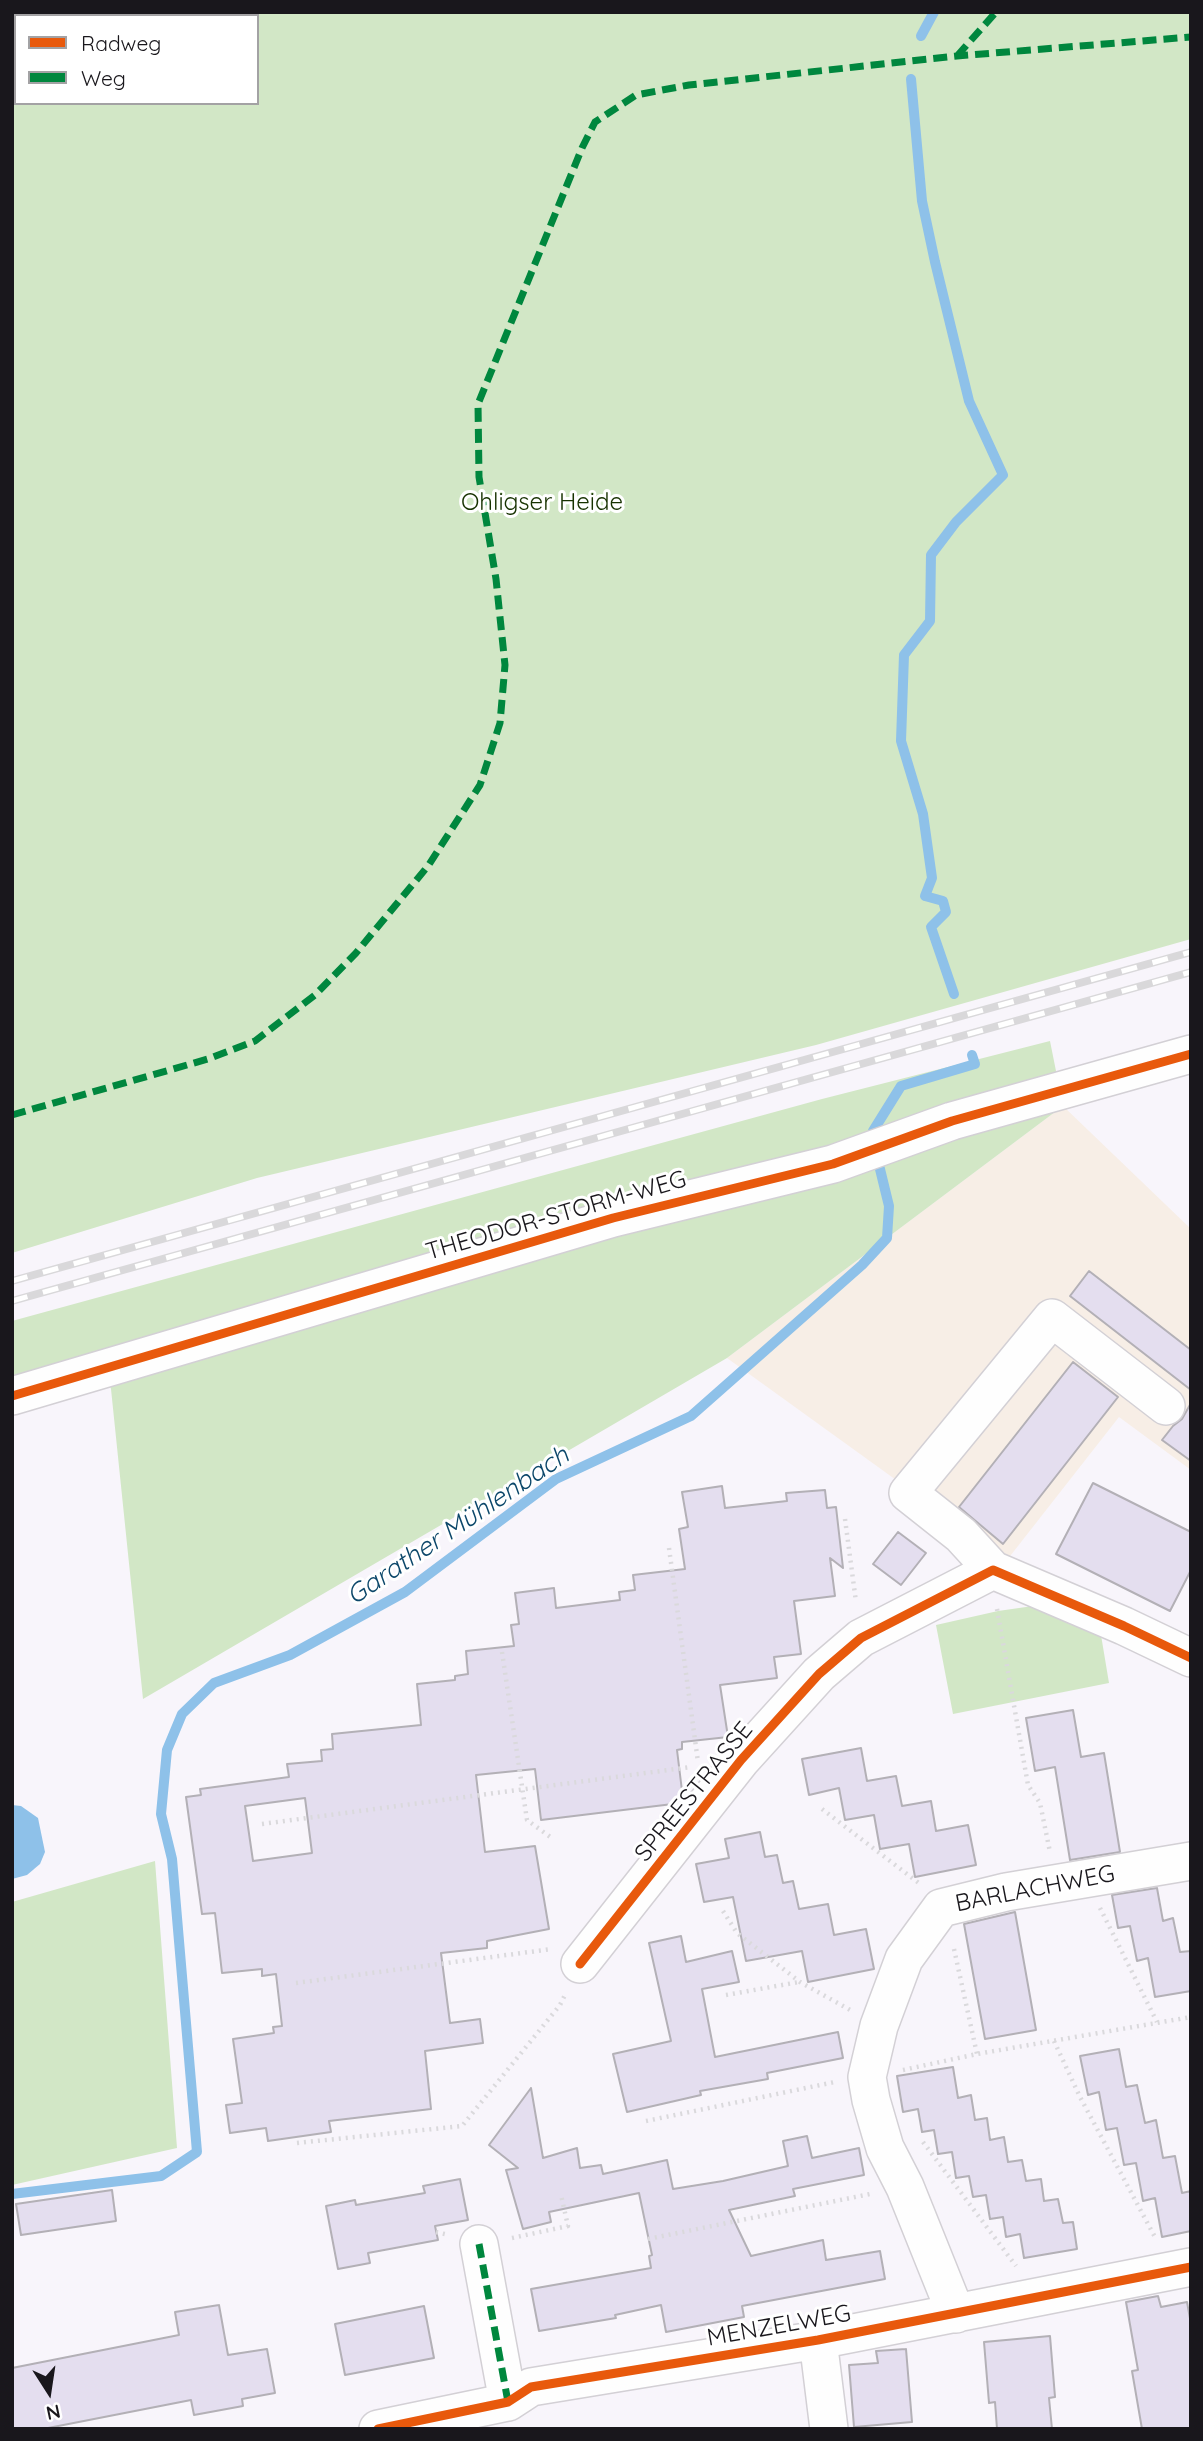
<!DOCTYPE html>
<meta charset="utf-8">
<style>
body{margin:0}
#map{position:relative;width:1203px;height:2441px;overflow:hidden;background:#f8f5fb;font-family:Quicksand,sans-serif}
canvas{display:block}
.frame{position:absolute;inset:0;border:14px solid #19171c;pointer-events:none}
.legend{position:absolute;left:14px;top:14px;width:245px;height:91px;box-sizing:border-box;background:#fff;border:2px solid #a3a2a4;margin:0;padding:9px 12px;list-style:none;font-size:21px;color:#19171c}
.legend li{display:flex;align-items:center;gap:14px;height:35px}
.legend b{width:35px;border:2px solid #a3a2a4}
.north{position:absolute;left:14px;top:2357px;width:70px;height:70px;-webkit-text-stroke:5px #fff;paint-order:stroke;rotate:168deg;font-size:19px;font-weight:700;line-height:28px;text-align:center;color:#19171c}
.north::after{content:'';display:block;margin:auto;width:24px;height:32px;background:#19171c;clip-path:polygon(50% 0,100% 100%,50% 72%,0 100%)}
</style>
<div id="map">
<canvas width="1203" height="2441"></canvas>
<div class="frame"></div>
<ul class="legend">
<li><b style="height:9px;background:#e8590c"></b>Radweg</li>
<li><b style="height:9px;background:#00873e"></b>Weg</li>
</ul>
<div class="north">N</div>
</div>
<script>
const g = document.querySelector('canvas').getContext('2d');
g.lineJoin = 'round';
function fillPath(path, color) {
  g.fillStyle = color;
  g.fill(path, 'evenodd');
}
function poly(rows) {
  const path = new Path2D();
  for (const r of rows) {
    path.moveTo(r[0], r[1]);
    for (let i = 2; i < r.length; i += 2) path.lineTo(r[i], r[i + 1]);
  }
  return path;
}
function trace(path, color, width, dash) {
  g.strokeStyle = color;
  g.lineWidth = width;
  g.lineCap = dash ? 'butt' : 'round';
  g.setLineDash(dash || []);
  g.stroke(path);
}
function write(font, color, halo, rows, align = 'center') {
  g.font = font + ' Quicksand,sans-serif';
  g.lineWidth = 6;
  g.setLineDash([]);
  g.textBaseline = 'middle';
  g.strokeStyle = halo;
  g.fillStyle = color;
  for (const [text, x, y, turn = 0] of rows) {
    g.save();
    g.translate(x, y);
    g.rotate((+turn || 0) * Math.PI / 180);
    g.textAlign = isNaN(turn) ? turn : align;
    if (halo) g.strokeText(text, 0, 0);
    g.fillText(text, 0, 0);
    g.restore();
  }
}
const commercial = poly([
 [1063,1106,1191,1229,1191,1470,1119,1417,1007,1560,727,1358]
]);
const green = poly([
 [12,12,1191,12,1191,939,816,1045,257,1178,12,1253],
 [16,16,257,16,257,103,16,103],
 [1050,1041,1063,1106,727,1358,143,1699,111,1389,102,1357,12,1381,12,1321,822,1099],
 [1033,1606,1100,1629,1109,1683,953,1714,936,1625,998,1611],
 [155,1861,177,2148,12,2185,12,1902]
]);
const water = poly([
 [12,1805,21,1806,38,1818,45,1852,40,1864,27,1875,12,1879]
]);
const stream = poly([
 [921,36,934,12],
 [911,79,922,201,935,262,969,401,1003,475,956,522,931,555,930,621,904,655,901,741,923,814,932,878,925,896,943,901,946,912,931,927,954,994],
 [873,1131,901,1086,975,1064,972,1055],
 [12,2194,161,2176,197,2152,172,1859,161,1814,167,1750,182,1714,214,1683,290,1655,405,1592,556,1479,691,1416,862,1265,887,1238,889,1206,879,1165]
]);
const building = poly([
 [1089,1271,1191,1350,1191,1390,1070,1296,1089,1271],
 [1073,1362,1118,1397,1003,1544,959,1507,1073,1362],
 [1191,1403,1191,1461,1162,1440,1173,1426,1182,1419,1191,1403],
 [1093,1483,1191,1532,1191,1570,1170,1611,1056,1554,1093,1483],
 [722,1486,725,1508,787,1501,786,1493,825,1490,827,1508,836,1507,843,1568,830,1558,835,1596,794,1601,801,1654,774,1657,777,1678,720,1685,728,1737,682,1742,682,1749,677,1750,683,1799,681,1803,541,1820,535,1769,476,1775,485,1852,535,1846,549,1929,487,1941,487,1948,441,1953,450,2023,480,2019,483,2043,425,2051,431,2109,329,2121,331,2132,268,2141,266,2128,230,2133,226,2105,242,2103,233,2039,274,2033,273,2027,282,2026,276,1974,262,1976,262,1969,222,1973,215,1913,202,1914,186,1797,201,1795,200,1789,289,1777,287,1764,322,1761,321,1750,333,1749,332,1734,421,1725,417,1684,455,1680,455,1676,468,1674,466,1651,514,1646,511,1625,519,1624,515,1593,554,1588,556,1608,620,1600,619,1592,635,1590,633,1575,685,1569,679,1529,688,1527,682,1492,722,1486],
 [305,1798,312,1853,253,1861,245,1806,305,1798],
 [898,1532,926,1553,901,1585,873,1564,898,1532],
 [1073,1710,1081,1757,1104,1753,1120,1852,1070,1860,1055,1767,1035,1771,1026,1718,1073,1710],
 [861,1748,867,1781,896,1776,902,1806,931,1801,936,1831,968,1825,976,1865,915,1877,909,1844,880,1849,874,1815,845,1820,839,1788,809,1795,802,1759,861,1748],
 [760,1832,765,1857,777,1855,783,1883,793,1881,799,1909,828,1904,834,1935,866,1929,874,1969,808,1982,802,1951,746,1961,733,1897,704,1902,696,1864,729,1858,725,1839,760,1832],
 [1157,1888,1163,1921,1173,1918,1180,1952,1191,1951,1191,1991,1155,1997,1148,1958,1137,1961,1130,1926,1118,1928,1112,1895,1157,1888],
 [1015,1912,1036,2030,985,2039,964,1924,1015,1912],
 [681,1936,686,1962,732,1951,739,1982,702,1989,715,2057,838,2032,843,2058,767,2073,768,2079,700,2091,701,2095,627,2112,613,2054,671,2041,649,1943,681,1936],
 [1119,2049,1126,2087,1137,2085,1145,2123,1156,2120,1163,2158,1175,2156,1182,2193,1191,2191,1191,2231,1162,2237,1155,2198,1143,2201,1136,2163,1124,2165,1117,2128,1106,2130,1099,2092,1088,2095,1080,2056,1119,2049],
 [953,2067,958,2098,971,2095,975,2120,987,2118,990,2140,1004,2137,1008,2162,1022,2160,1026,2181,1041,2179,1044,2201,1058,2199,1063,2223,1073,2222,1077,2249,1024,2258,1020,2234,1006,2237,1003,2217,990,2219,986,2195,973,2197,969,2176,956,2178,952,2152,938,2154,934,2130,922,2132,918,2109,903,2112,897,2076,953,2067],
 [531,2088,543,2158,577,2148,580,2168,601,2165,603,2174,667,2160,673,2189,723,2181,788,2166,783,2141,807,2136,812,2158,859,2148,864,2175,793,2189,795,2196,729,2210,751,2256,823,2240,826,2260,880,2251,885,2279,742,2306,744,2317,666,2332,661,2305,615,2315,616,2318,539,2331,531,2289,651,2268,649,2256,652,2255,639,2193,549,2212,551,2222,523,2229,506,2170,518,2168,489,2145,531,2088],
 [460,2179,468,2220,435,2226,438,2240,368,2253,370,2263,338,2269,326,2206,355,2200,356,2205,425,2193,423,2186,460,2179],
 [112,2190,116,2221,21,2235,16,2204,112,2190],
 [1158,2296,1161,2307,1187,2302,1191,2324,1191,2429,1142,2429,1132,2371,1138,2370,1126,2302,1158,2296],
 [219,2305,228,2355,267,2349,275,2393,242,2399,243,2406,194,2415,191,2400,43,2429,12,2429,12,2368,179,2335,175,2312,219,2305],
 [424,2306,434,2358,345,2375,335,2324,424,2306],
 [1050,2336,1055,2397,1049,2398,1052,2429,997,2429,995,2402,989,2403,984,2342,1050,2336],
 [906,2349,912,2422,854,2427,849,2365,878,2363,876,2351,906,2349]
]);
const path = poly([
 [845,1519,856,1602],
 [669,1548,698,1762],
 [997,1609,1028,1785,1040,1803,1050,1852],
 [502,1652,527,1820,553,1839],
 [822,1809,920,1884],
 [262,1824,691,1767],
 [1100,1908,1157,2022],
 [723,1911,737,1933,800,1982,852,2011],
 [954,1949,977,2054],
 [296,1983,552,1949],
 [726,1995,799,1982],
 [1054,2041,1080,2097,1156,2239],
 [903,2070,977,2054,1191,2017],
 [646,2121,835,2082],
 [923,2142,1016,2266],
 [297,2143,462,2126,560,2005,566,1993],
 [436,2232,449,2235],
 [512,2238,568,2226,561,2195],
 [648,2239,870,2194]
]);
const minor = poly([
 [12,1396,613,1218,833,1164,952,1121,1191,1054],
 [1166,1406,1052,1318,908,1493,961,1535,993,1570,1124,1626,1191,1658],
 [580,1964,741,1760,819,1674,861,1638,993,1570],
 [479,2244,508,2402],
 [956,2314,905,2187,885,2148,871,2100,867,2077,879,2026,904,1959,941,1908,1006,1892,1191,1861],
 [818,2340,829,2429],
 [378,2429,508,2402,531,2387,818,2340,1191,2267]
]);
const rail = poly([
 [12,1281,1191,952],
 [12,1301,1191,972]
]);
const quiet = poly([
 [957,56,996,12],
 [12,1115,208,1059,255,1041,315,995,356,953,428,866,480,785,500,723,505,665,496,579,479,477,478,404,582,148,595,122,636,95,689,85,957,56,1191,37],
 [479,2244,508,2402,504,2403]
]);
const cycleway = poly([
 [12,1396,613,1218,833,1164,952,1121,1191,1054],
 [580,1964,741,1760,819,1674,861,1638,993,1570,1124,1626,1191,1658],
 [378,2429,508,2402,531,2387,818,2340,1191,2267]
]);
const parkNames = [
 ["Ohligser Heide",542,503]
];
const streetNames = [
 ["THEODOR-STORM-WEG",556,1216,-16],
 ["SPREESTRASSE",694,1792,-51],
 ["BARLACHWEG",1035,1889,-11],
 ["MENZELWEG",779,2326,-10]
];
const waterNames = [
 ["Garather Mühlenbach",458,1526,-34]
];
fillPath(commercial, '#f7eee6');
fillPath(green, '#d2e7c6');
fillPath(water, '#8ec1e9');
trace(stream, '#8ec1e9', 10);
fillPath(building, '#e4deef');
trace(building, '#b3b0b6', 2);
trace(minor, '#d3d0d5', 40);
trace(path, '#dad9dc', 4.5, [2, 5]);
trace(minor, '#fefefe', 37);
trace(rail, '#d9d8da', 8);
trace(rail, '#fff', 5, [16]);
trace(quiet, '#00873e', 7, [14, 7]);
trace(cycleway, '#e8590c', 9);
write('24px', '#173200', '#fff', parkNames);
write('24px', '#19171c', '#fff', streetNames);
write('italic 26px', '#0c476a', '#fff', waterNames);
</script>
